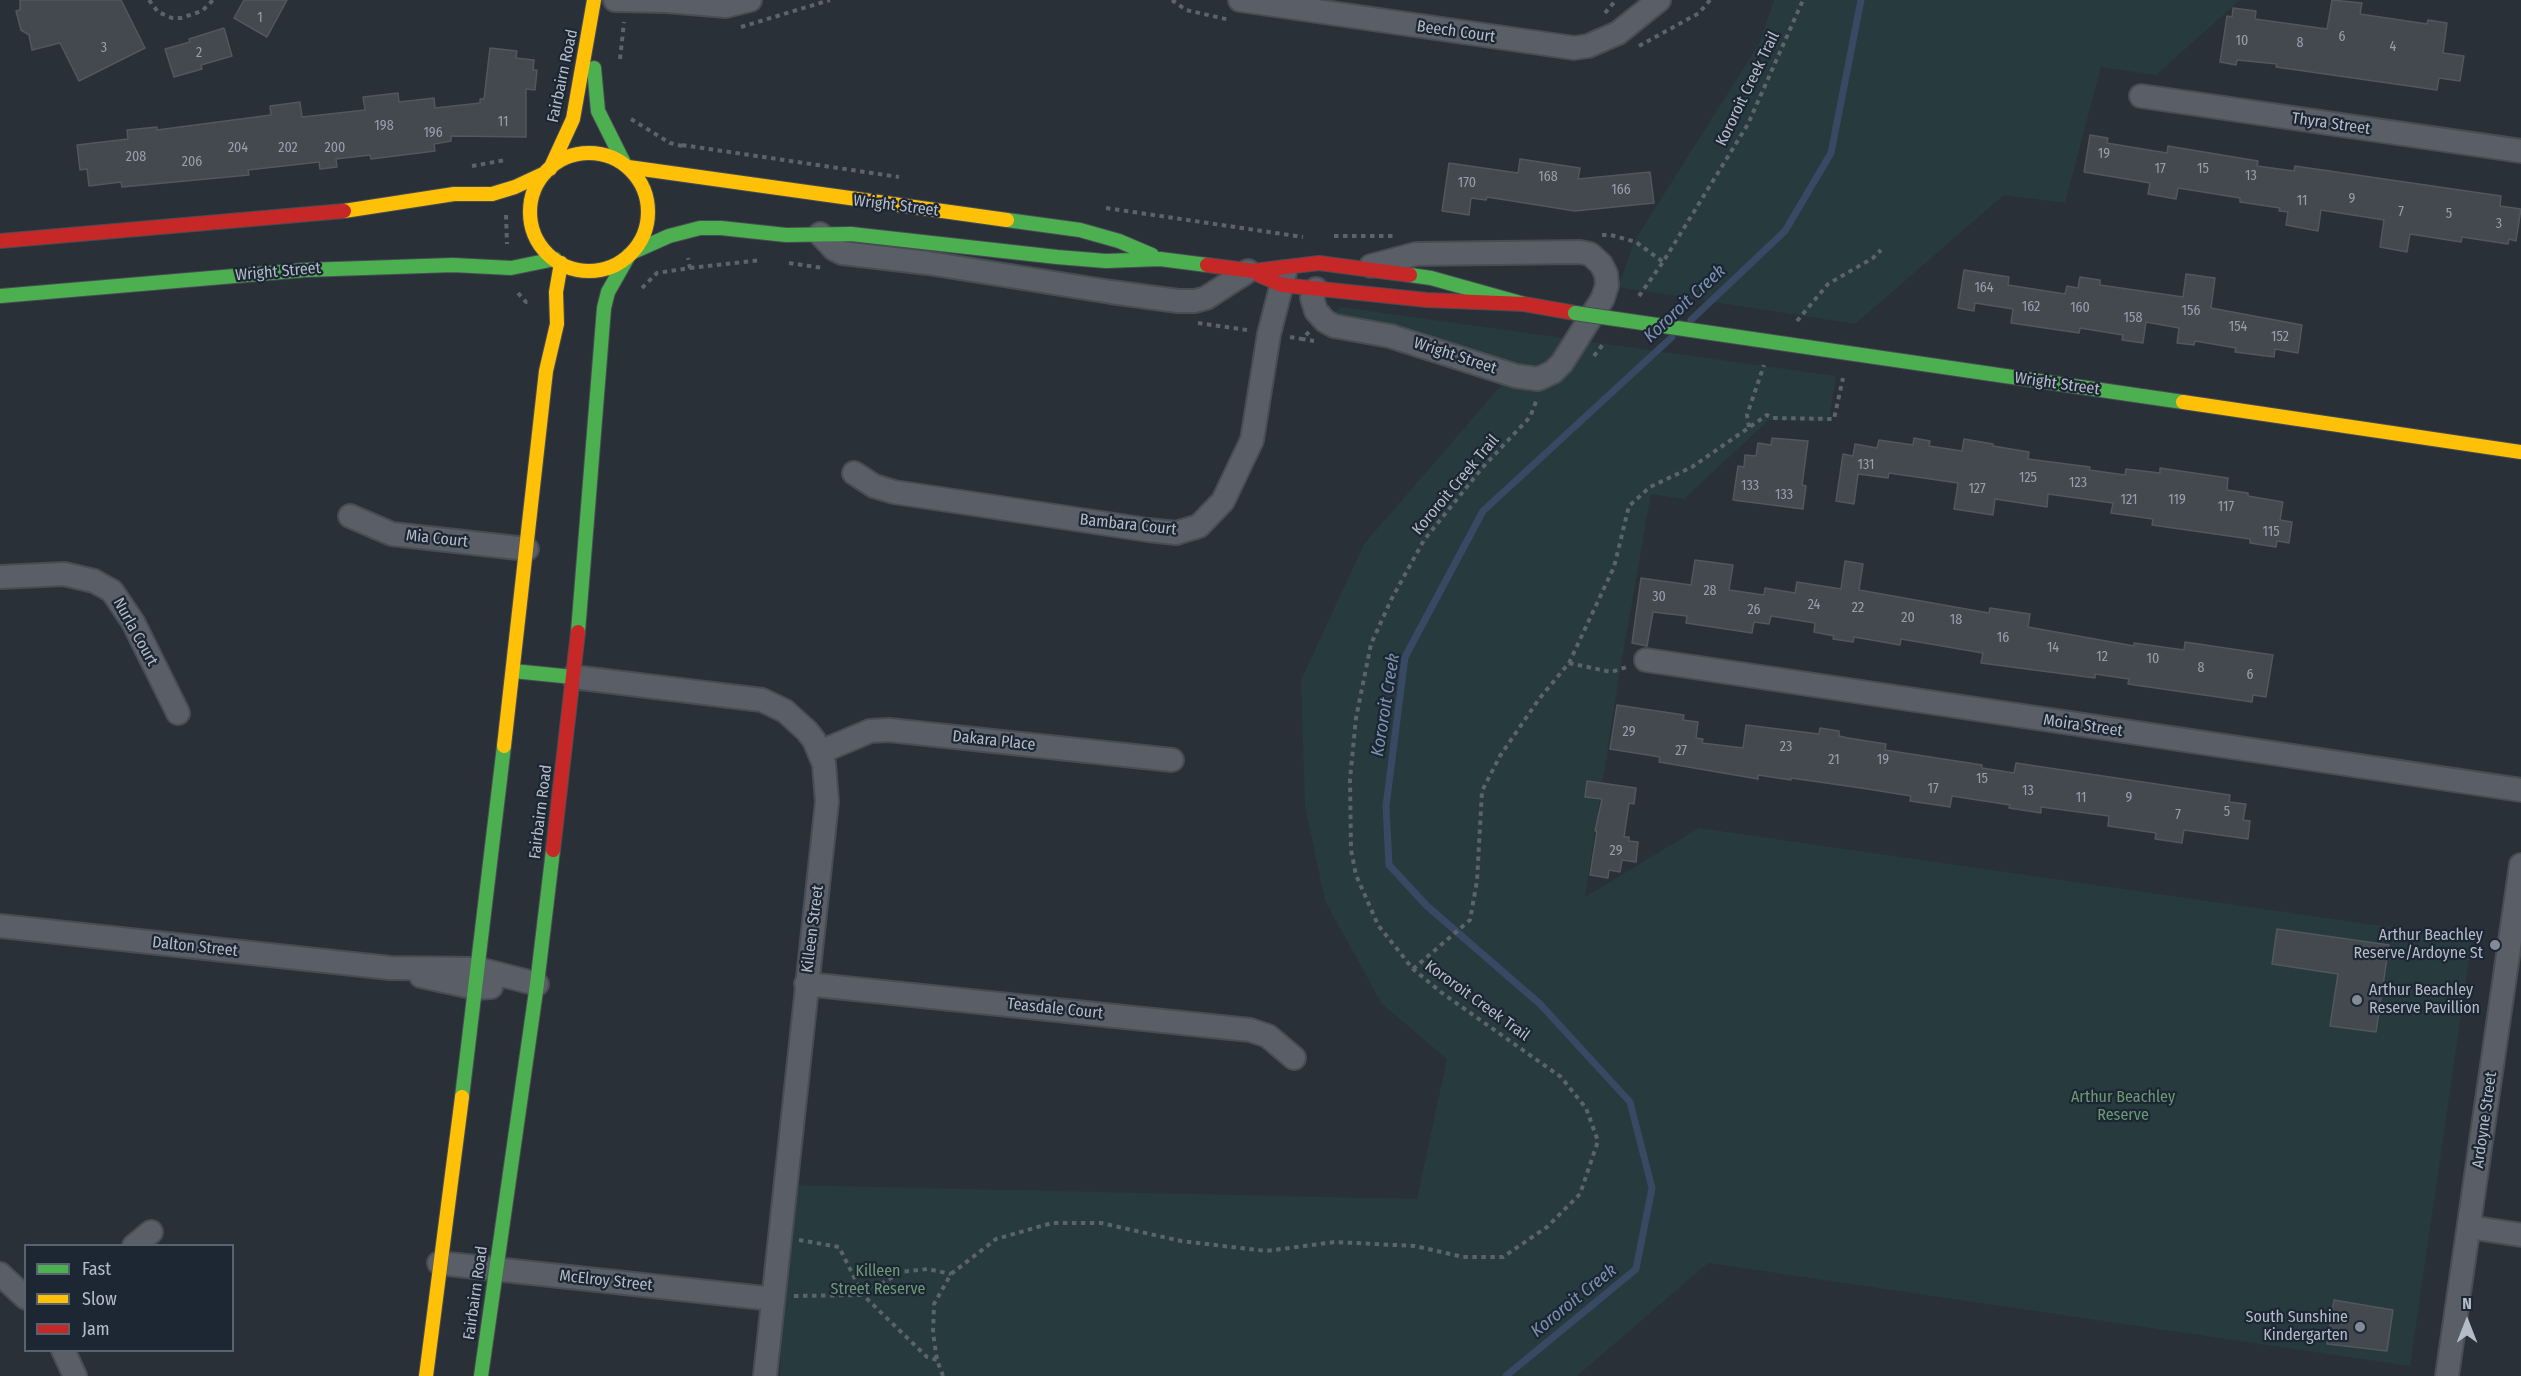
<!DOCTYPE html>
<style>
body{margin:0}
#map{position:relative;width:2521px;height:1376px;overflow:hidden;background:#2a3038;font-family:"Fira Sans Condensed",sans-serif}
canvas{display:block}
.legend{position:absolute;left:24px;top:1244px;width:210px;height:108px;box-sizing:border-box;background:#1d2633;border:2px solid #59626f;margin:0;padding:8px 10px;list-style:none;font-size:18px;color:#b4bcc9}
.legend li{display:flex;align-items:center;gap:12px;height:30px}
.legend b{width:30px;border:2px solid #59626f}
.north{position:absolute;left:2437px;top:1292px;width:60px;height:60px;-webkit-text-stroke:4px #1d2633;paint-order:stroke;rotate:0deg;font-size:16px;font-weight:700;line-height:24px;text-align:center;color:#b4bcc9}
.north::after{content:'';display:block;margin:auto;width:21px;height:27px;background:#b4bcc9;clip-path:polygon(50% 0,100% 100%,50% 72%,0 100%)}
</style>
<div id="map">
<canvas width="2521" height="1376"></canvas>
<ul class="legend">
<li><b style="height:8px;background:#4caf50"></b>Fast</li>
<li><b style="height:8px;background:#ffc107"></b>Slow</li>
<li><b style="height:8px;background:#c62828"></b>Jam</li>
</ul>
<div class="north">N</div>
</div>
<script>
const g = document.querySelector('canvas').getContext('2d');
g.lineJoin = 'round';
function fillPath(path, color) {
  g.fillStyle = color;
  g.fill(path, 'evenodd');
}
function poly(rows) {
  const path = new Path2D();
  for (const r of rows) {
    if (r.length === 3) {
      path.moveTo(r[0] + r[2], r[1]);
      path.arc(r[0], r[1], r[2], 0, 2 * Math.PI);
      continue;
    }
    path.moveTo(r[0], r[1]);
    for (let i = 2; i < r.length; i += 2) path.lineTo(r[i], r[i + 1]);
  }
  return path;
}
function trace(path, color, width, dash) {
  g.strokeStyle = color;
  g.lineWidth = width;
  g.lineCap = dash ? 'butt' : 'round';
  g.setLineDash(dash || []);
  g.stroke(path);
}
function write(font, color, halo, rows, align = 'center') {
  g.font = font + ' "Fira Sans Condensed",sans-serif';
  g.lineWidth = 4.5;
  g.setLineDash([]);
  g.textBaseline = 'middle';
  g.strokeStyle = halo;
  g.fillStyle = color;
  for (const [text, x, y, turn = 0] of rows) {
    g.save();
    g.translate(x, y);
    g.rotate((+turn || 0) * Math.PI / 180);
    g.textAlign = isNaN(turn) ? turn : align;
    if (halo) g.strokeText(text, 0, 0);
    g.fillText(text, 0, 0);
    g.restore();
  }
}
const green = poly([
 [1774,0,2240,0,2156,75,2101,67,2065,203,2004,195,1855,324,1618,287,1635,240,1759,44],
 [1341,307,1836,376,1829,421,1769,420,1684,499,1651,494,1618,682,1585,897,1699,828,2472,939,2410,1366,1708,1263,1577,1376,780,1376,787,1185,1417,1199,1447,1059,1382,1004,1325,901,1305,806,1301,680,1364,544,1518,366,1333,314]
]);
const stream = poly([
 [1691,320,1785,231,1831,153,1861,0],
 [1506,1376,1636,1269,1652,1188,1630,1102,1540,1004,1427,906,1389,865,1386,806,1405,657,1483,511,1672,337]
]);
const building = poly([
 [20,0,121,0,145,48,79,81,60,43,32,50,29,35,21,30,16,11,20,10,20,0],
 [244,0,287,0,267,37,234,18,244,0],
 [2332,0,2362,3,2360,14,2427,24,2428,20,2447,23,2443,53,2464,56,2460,81,2439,78,2437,90,2276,67,2277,64,2237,60,2236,65,2220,62,2227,16,2232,17,2233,8,2256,11,2255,19,2327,29,2332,0],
 [224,28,232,56,201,65,202,69,174,77,165,49,190,42,189,39,224,28],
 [490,48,517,51,516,58,534,60,533,70,537,70,535,90,526,89,526,137,451,136,451,141,434,144,435,151,371,159,370,155,336,159,337,167,320,169,319,162,248,170,249,175,122,187,121,182,89,186,87,169,80,170,77,145,128,139,127,130,157,127,157,130,271,115,270,106,300,102,302,117,365,110,363,97,398,93,399,102,434,98,435,108,480,103,480,99,484,99,490,48],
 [2090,135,2108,138,2107,143,2167,153,2168,146,2258,161,2257,166,2294,171,2295,166,2501,196,2500,206,2521,209,2516,241,2509,239,2508,244,2462,237,2461,242,2410,234,2407,252,2380,247,2384,220,2321,210,2318,231,2286,225,2288,212,2279,211,2280,208,2240,202,2240,198,2178,188,2176,199,2148,194,2150,183,2084,172,2090,135],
 [1520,159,1580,168,1578,179,1650,172,1654,203,1575,211,1487,197,1486,200,1471,198,1469,215,1442,211,1449,163,1518,173,1520,159],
 [1964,270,2009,277,2008,285,2065,294,2067,286,2078,288,2080,277,2100,280,2100,285,2183,297,2186,274,2215,278,2211,308,2302,325,2298,353,2275,349,2274,357,2235,352,2236,348,2195,341,2194,345,2177,343,2179,328,2146,322,2143,343,2122,340,2123,335,2080,328,2079,333,2011,323,2013,309,1975,303,1974,311,1958,308,1964,270],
 [1772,438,1808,441,1802,485,1806,486,1803,509,1733,500,1738,466,1744,467,1745,455,1756,456,1758,443,1771,445,1772,438],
 [1914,438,1930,441,1929,446,1962,451,1964,439,1993,444,1993,446,2029,452,2028,459,2090,467,2089,470,2125,475,2126,469,2160,473,2160,468,2228,478,2227,490,2248,493,2248,496,2283,502,2280,520,2292,522,2289,543,2277,541,2276,547,2250,543,2250,539,2152,525,2153,519,2111,513,2113,503,2048,494,2047,507,1995,499,1993,515,1954,509,1958,483,1889,473,1888,478,1858,474,1854,504,1836,501,1843,454,1853,456,1855,444,1877,448,1879,440,1913,445,1914,438],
 [1695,560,1733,565,1729,590,1764,595,1765,588,1795,593,1797,582,1841,589,1845,561,1863,564,1859,590,1989,613,1990,608,2030,614,2028,627,2134,646,2134,643,2184,650,2185,642,2273,655,2266,697,2253,695,2252,702,2128,684,2129,679,2095,674,2095,678,1981,663,1983,653,1901,639,1900,645,1854,637,1853,642,1833,639,1834,636,1814,632,1815,623,1771,616,1769,624,1754,622,1752,633,1686,623,1687,616,1653,612,1647,646,1632,643,1641,578,1691,585,1695,560],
 [1617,705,1684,715,1683,720,1698,722,1696,738,1703,739,1702,743,1743,748,1746,725,1819,734,1820,728,1839,731,1839,736,1848,738,1886,744,1885,750,1982,765,1982,768,2014,773,2016,763,2230,795,2229,802,2246,804,2243,820,2250,821,2248,839,2184,830,2182,843,2155,839,2156,833,2108,826,2109,816,2041,807,2041,813,2009,808,2010,805,1952,796,1950,807,1910,801,1911,796,1861,788,1791,778,1791,780,1758,775,1758,779,1659,762,1660,757,1610,749,1617,705],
 [1587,781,1636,788,1634,804,1629,803,1624,837,1629,837,1629,841,1638,842,1636,862,1622,860,1620,872,1609,870,1608,878,1590,875,1597,831,1595,831,1602,799,1585,797,1587,781],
 [2277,929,2389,945,2376,1032,2330,1026,2338,974,2272,964,2277,929],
 [2334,1300,2393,1310,2387,1351,2327,1344,2334,1300]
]);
const path = poly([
 [149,0,158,12,172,18,181,18,202,11,213,0],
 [1172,0,1186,10,1230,20],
 [1605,13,1616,0],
 [741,27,830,0],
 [1639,46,1699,13,1710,0],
 [620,59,624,22],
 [631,119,670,143,682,146],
 [682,145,899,177],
 [472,166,506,160],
 [1106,208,1303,237],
 [506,215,507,244],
 [1602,235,1611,235,1636,242,1663,262],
 [1334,236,1393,236],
 [789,263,823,268],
 [690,268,761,260],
 [642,288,657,273,690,268,688,258],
 [518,293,526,302,531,302],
 [1639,296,1663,262,1748,124,1803,0],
 [1797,321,1828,284,1873,258,1881,250],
 [1198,323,1247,330],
 [1309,332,1302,339,1314,341],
 [1290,337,1302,339],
 [1594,356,1604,343],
 [1749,427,1747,415,1764,365],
 [1569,663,1611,672,1627,667],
 [1413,969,1470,920,1477,881,1482,791,1500,756,1539,699,1569,663,1614,567,1629,506,1650,487,1692,467,1767,415,1773,418,1834,419,1843,378],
 [799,1240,839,1247,863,1295,927,1357,937,1360],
 [794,1296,863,1295,901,1272,928,1269,951,1274],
 [943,1376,937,1360,933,1333,934,1304,951,1274,996,1239,1052,1223,1101,1223,1181,1241,1266,1251,1335,1242,1415,1246,1463,1257,1503,1257,1547,1227,1580,1194,1598,1141,1586,1108,1561,1077,1442,993,1413,969,1378,925,1356,875,1351,850,1350,779,1356,718,1371,644,1391,600,1424,540,1482,468,1530,417,1537,399]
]);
const street = poly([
 [615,0,666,1,726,6,750,0],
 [1240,0,1574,48,1588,46,1618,33,1659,0],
 [2141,96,2521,151],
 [820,234,834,249,842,253,928,263,1111,292,1178,301,1195,301,1206,298,1248,271],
 [1316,289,1312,298,1316,311,1325,321,1334,326,1390,336,1516,376,1538,379,1553,372,1562,363,1603,298,1607,285,1606,274,1601,264,1590,254,1580,252,1416,254,1371,266],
 [854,473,874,486,894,492,1148,530,1176,533,1199,526,1223,501,1252,440,1269,334,1285,272],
 [350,516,392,534,527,549],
 [0,577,64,574,94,581,112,591,133,622,178,713],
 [1646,660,2521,790],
 [573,677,762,700,785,711,807,731,814,740,824,764,827,802,765,1376],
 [820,752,870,731,889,730,1172,760],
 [0,926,390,968,479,969,537,984],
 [421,976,476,988,491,987],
 [806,984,1250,1030,1268,1036,1294,1058],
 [2469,1227,2521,1235],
 [134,1246,151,1232],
 [439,1263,773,1299],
 [0,1274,26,1298],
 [63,1350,75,1376],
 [2447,1376,2521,865]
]);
const fast = poly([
 [594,68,598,111,625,165],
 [1007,220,1080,230,1119,241,1152,255],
 [633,252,669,236,700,228,721,228,786,235,851,234,1057,257,1106,261,1160,259,1207,265],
 [1410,275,1431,278,1524,304],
 [0,296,305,270,453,265,511,268,555,259],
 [1800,346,2183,402],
 [578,632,604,308,608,292,629,255],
 [513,671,573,677],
 [462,1097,504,746],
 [481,1376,537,984,553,850]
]);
const slow = poly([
 [589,212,59],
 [628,167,1007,220],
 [550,169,573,119,594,0],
 [344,211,454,194,492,194,515,187,545,173],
 [2183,402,2521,452],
 [504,746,546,371,557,324,556,292,561,263],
 [426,1376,462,1097]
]);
const jam = poly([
 [0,241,344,211],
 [1207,265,1253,271,1319,263,1410,275],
 [1259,275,1282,285,1427,300,1524,304,1575,313],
 [553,850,578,632]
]);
const fastBridge = poly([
 [1575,313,1800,346]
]);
const markers = [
 [2495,945,6,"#848b96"],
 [2357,1000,6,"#848b96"],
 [2360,1327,6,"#848b96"]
];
const numberNames = [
 ["1",260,18],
 ["6",2342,37],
 ["10",2242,41],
 ["8",2300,43],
 ["4",2393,47],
 ["3",104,48],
 ["2",199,53],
 ["11",503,122],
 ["198",384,126],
 ["196",433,133],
 ["204",238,148],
 ["202",288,148],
 ["200",335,148],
 ["19",2104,154],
 ["208",136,157],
 ["206",192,162],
 ["17",2160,169],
 ["15",2203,169],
 ["13",2251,176],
 ["168",1548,177],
 ["170",1467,183],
 ["166",1621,190],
 ["9",2352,199],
 ["11",2302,201],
 ["7",2401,212],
 ["5",2449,214],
 ["3",2499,224],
 ["164",1984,288],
 ["162",2031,307],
 ["160",2080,308],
 ["156",2191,311],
 ["158",2133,318],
 ["154",2238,327],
 ["152",2280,337],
 ["131",1866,465],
 ["125",2028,478],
 ["123",2078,483],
 ["133",1750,486],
 ["127",1977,489],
 ["133",1784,495],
 ["121",2129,500],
 ["119",2177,500],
 ["117",2226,507],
 ["115",2271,532],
 ["28",1710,591],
 ["30",1659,597],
 ["24",1814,605],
 ["22",1858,608],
 ["26",1754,610],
 ["20",1908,618],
 ["18",1956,620],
 ["16",2003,638],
 ["14",2053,648],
 ["12",2102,657],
 ["10",2153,659],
 ["8",2201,668],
 ["6",2250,675],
 ["29",1629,732],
 ["23",1786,747],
 ["27",1681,751],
 ["21",1834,760],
 ["19",1883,760],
 ["15",1982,779],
 ["17",1933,789],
 ["13",2028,791],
 ["11",2081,798],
 ["9",2129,798],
 ["5",2227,812],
 ["7",2178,815],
 ["29",1616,851]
];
const streetNames = [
 ["Beech Court",1456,32,8],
 ["Fairbairn Road",563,76,-78],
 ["Kororoit Creek Trail",1748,89,-64],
 ["Thyra Street",2331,124,8],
 ["Wright Street",896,206,7],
 ["Wright Street",278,272,-5],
 ["Wright Street",1455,356,18],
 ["Wright Street",2057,384,8],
 ["Kororoit Creek Trail",1456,485,-50],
 ["Bambara Court",1128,525,6],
 ["Mia Court",437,539,6],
 ["Nurla Court",135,632,61],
 ["Moira Street",2083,726,8],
 ["Dakara Place",994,741,6],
 ["Fairbairn Road",541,812,-83],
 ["Killeen Street",813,929,-83],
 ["Dalton Street",195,947,6],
 ["Kororoit Creek Trail",1477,1001,36],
 ["Teasdale Court",1055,1009,6],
 ["Ardoyne Street",2485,1120,-82],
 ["McElroy Street",606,1281,6],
 ["Fairbairn Road",476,1293,-82]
];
const poiNames = [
 ["Arthur Beachley",2483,936],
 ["Reserve/Ardoyne St",2483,954],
 ["Arthur Beachley",2369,991,"left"],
 ["Reserve Pavillion",2369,1009,"left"],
 ["South Sunshine",2348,1318],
 ["Kindergarten",2348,1336]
];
const parkNames = [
 ["Arthur Beachley",2123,1098],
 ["Reserve",2123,1116],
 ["Killeen",878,1272],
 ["Street Reserve",878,1290]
];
const waterNames = [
 ["Kororoit Creek",1685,304,-43],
 ["Kororoit Creek",1386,705,-81],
 ["Kororoit Creek",1574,1301,-39]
];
fillPath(green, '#273a3e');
trace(stream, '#384963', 7);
fillPath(building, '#444950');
trace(building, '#52575f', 1.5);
trace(street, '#484c53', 26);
trace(fast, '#484c53', 16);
trace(slow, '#484c53', 16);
trace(jam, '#484c53', 16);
trace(path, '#5d636a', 4, [4.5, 4.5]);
trace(street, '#5a5e66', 22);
trace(fast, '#4caf50', 14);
trace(slow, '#ffc107', 14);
trace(jam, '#c62828', 14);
trace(fastBridge, '#484c53', 16, []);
trace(fastBridge, '#4caf50', 14);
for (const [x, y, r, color] of markers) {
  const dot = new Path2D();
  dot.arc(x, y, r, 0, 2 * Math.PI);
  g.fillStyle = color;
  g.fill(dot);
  trace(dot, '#1d2633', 2);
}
write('14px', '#989fab', null, numberNames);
write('16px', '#b4bcc9', '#1d2633', streetNames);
write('16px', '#b4bcc9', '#1d2633', poiNames, 'right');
write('16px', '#6b9a76', '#1d2633', parkNames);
write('italic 18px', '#7c92b1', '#1d2633', waterNames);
</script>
